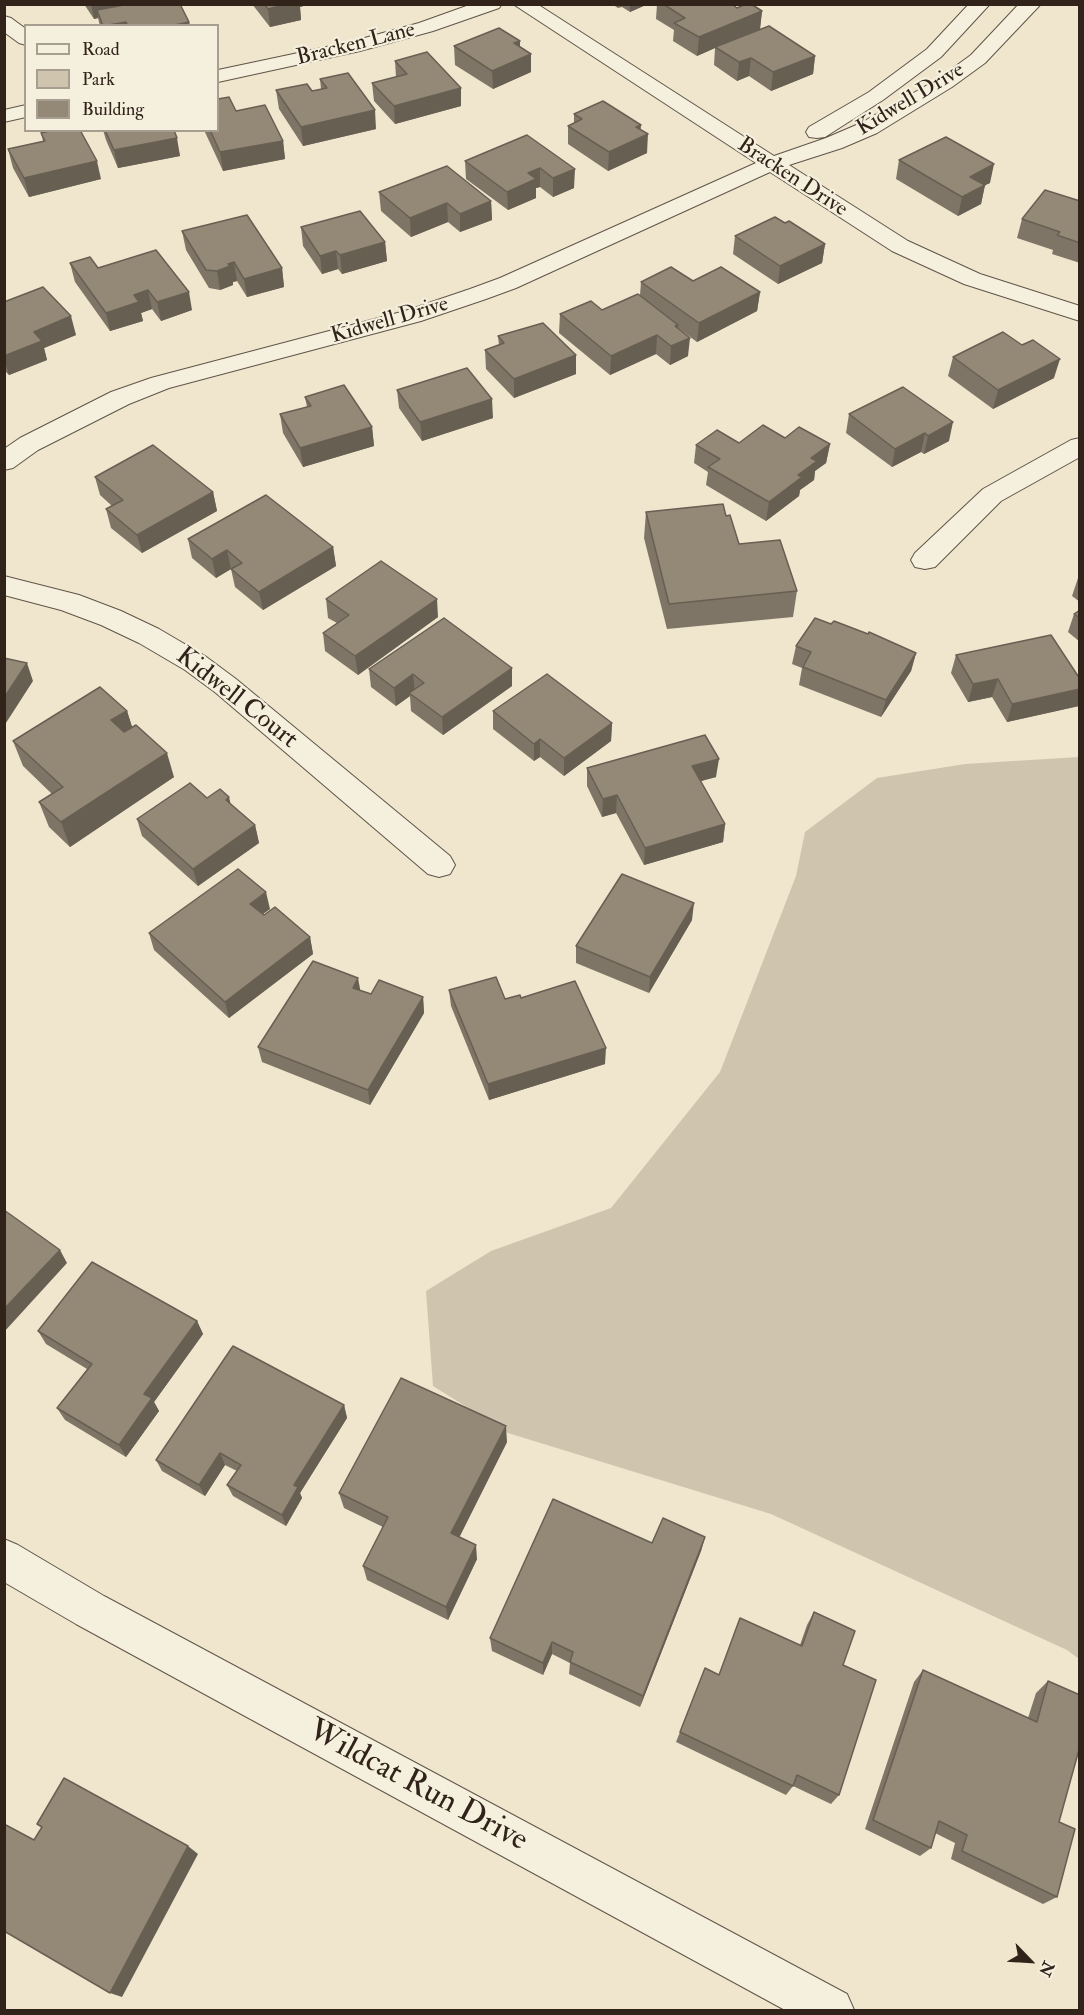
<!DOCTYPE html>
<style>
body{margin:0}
#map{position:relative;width:1084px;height:2015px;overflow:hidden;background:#efe6cd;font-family:"IM FELL Double Pica",serif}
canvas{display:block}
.frame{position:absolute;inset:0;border:6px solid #31231a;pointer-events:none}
.legend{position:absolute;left:24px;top:24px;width:195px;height:108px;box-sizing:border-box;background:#f5efde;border:2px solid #a79d90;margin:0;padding:8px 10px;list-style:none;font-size:18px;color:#31231a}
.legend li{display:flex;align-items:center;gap:12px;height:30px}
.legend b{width:30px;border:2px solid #a79d90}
.north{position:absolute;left:1000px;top:1931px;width:60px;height:60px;-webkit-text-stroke:4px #f5efde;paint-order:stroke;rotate:115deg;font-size:16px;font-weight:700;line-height:24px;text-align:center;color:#31231a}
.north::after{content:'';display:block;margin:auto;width:21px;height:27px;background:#31231a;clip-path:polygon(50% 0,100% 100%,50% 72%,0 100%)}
</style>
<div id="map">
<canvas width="1084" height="2015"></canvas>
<div class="frame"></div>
<ul class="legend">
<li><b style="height:8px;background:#f5efde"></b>Road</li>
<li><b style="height:16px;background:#cfc5af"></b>Park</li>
<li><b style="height:16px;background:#948877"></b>Building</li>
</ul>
<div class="north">N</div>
</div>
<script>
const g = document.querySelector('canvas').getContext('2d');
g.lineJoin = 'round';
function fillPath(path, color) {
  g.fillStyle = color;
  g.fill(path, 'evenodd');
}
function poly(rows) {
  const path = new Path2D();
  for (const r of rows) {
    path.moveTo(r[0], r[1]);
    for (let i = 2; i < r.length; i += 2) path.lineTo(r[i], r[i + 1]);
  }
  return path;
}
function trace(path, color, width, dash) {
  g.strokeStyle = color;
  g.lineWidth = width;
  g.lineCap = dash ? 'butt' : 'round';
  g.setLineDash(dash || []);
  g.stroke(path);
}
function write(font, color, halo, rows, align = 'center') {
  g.font = font + ' "IM FELL Double Pica",serif';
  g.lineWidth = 4.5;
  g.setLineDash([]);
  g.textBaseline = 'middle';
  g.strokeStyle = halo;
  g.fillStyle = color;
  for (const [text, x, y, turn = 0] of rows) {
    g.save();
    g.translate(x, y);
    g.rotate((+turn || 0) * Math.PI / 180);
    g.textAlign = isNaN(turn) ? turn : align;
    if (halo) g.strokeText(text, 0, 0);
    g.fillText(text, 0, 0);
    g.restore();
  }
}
const green = poly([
 [1079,757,1079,1659,1067,1650,771,1514,508,1433,433,1386,426,1291,491,1251,611,1208,720,1072,796,876,805,832,877,778,965,764]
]);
const minor = poly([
 [472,4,502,4,499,8,433,31,360,51,218,82,218,70,350,42,419,23,472,4],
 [513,4,537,4,774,156,826,138,861,123,938,79,971,55,1019,4,1041,4,985,63,952,87,877,133,842,148,789,165,908,241,980,274,1080,306,1080,321,964,284,892,251,770,172,516,288,486,299,421,321,169,388,129,404,38,450,13,468,4,470,4,449,20,438,111,392,151,378,405,311,470,289,500,278,756,163,513,4],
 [969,4,990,4,941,57,883,100,825,137,817,138,809,137,806,132,809,127,869,92,927,49,969,4],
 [4,16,11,18,26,29,26,45,19,43,4,32,4,16],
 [26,105,26,117,4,122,4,110,26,105],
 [1080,438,1080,457,1001,501,935,567,925,569,915,567,911,560,915,553,983,489,1071,440,1080,438],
 [4,576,79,595,121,611,159,629,205,656,236,679,450,856,455,865,450,874,439,877,428,874,216,693,185,670,139,643,101,625,61,610,4,595,4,576],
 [4,1539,18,1545,104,1596,847,1994,854,2010,785,2010,76,1624,4,1582,4,1539]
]);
const wall = poly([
 [84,4,180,4,189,22,190,26,100,26,98,18,94,19],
 [252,4,310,4,300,7,301,20,270,27],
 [612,4,648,4,630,12,622,7,618,8],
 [657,4,732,4,737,8,762,11,760,29,815,56,813,74,771,91,749,76,737,81,714,65,715,48,697,56,673,41,674,30,656,19],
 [520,41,520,47,531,54,531,72,493,89,455,65,454,46],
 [395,61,461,106,395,124,374,101,372,83,396,77],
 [320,79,376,129,303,146,279,109,276,90,312,91,321,89],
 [236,111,283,141,285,159,223,171,204,130,218,130],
 [574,114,641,130,647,153,608,171,568,144,568,126,574,123],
 [103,130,174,130,180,156,118,168,106,140],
 [41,133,101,179,29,197,13,168,8,149,43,141],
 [527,135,574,188,553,197,540,187,536,188,536,198,508,210,466,179,465,161],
 [899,160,990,183,985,185,981,204,958,216,896,179],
 [379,192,491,201,492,220,460,232,448,222,411,237,381,211],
 [1080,201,1080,263,1052,254,1053,250,1017,238,1022,219],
 [785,223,825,244,822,263,778,284,733,254,735,236],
 [301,227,385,242,387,261,342,274,338,269,322,274,303,246],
 [182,231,282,268,284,287,247,297,237,281,233,282,233,285,220,290,209,288,186,250],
 [70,263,98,268,192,310,161,321,152,309,141,313,143,321,110,331,75,282],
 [693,281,760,292,757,311,697,342,678,328,688,356,670,365,656,354,610,375,559,333,560,314,602,310,640,295,641,282],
 [4,302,76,335,44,348,47,360,9,375,4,370],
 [498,336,576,374,514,398,486,369,485,350,499,345],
 [1022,345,1054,378,993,409,948,376,953,357],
 [903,387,949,441,924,454,921,452,892,467,846,433,849,414],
 [397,390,493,418,422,441,399,408],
 [305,397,372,427,374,446,303,467,283,433,280,414,307,407],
 [785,438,830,444,826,463,815,471,814,480,800,490,799,496,766,521,706,485,708,472,694,463,696,445,739,443],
 [95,477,213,492,217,511,142,553,111,528,106,509,112,506,100,495],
 [646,512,726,516,739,544,797,591,793,617,667,629,644,538],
 [188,539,333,547,336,566,263,610,235,587,231,569,216,578,192,558],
 [1080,577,1080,602,1072,596,1078,578],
 [326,599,438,617,358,675,325,651,323,633,337,623,328,618],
 [1080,610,1080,642,1068,632,1074,614],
 [831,624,868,634,916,653,911,671,881,717,799,685,802,668,792,664,796,646],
 [956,655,1080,679,1080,704,1079,706,1007,722,992,697,968,702,951,673],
 [369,669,512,686,443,735,411,711,410,696,396,706,371,687],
 [127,711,132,727,174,777,70,847,49,827,39,802,52,794,23,766,13,741],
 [493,711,612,723,611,741,564,776,540,757,534,761,493,729],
 [587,768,716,777,701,781,725,824,723,842,644,865,616,813,602,817,587,786],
 [207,798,231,805,255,825,259,843,198,886,142,836,137,819],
 [270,909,263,914,310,937,313,954,229,1018,154,950,149,933],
 [692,920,649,993,576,963,576,946],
 [360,990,371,994,423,997,424,1013,370,1105,262,1062,258,1047],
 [449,990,505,999,521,998,605,1064,489,1100,451,1006],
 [197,1321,203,1334,154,1402,159,1411,126,1457,65,1420,57,1408,87,1369,46,1344,38,1331],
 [344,1405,347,1418,300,1493,302,1498,286,1526,233,1496,227,1485,237,1471,225,1465,205,1496,162,1471,156,1460],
 [507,1442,459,1537,477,1559,448,1620,367,1580,363,1566,383,1527,344,1508,339,1493],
 [705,1537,701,1551,640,1707,569,1674,570,1663,552,1654,543,1675,492,1651,490,1638,652,1543],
 [814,1612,843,1665,839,1795,831,1804,793,1786,786,1795,676,1742,680,1732,719,1675,800,1645,807,1625],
 [923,1670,1028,1718,1036,1693,1048,1681,1059,1822,1057,1897,1043,1904,951,1859,955,1843,935,1833,931,1848,920,1856,865,1829,914,1682]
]);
const shadedWall = poly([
 [91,4,167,4,97,10,98,18,94,19],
 [287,4,310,4,300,7,301,20,270,27,268,9],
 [630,4,648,4,630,12],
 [762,11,760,29,715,47,715,48,697,56,699,37],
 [126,22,127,26,105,26],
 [189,22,190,26,170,26],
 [520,41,520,59,531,54,531,72,493,89,492,71,514,43],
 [815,56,813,74,771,91,773,72],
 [751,58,749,76,737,81,739,62],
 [461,88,461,106,395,124,394,106],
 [375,110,376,129,303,146,301,127],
 [641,125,640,138,648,134,647,153,608,171,609,152,636,127],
 [177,138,180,156,118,168,114,150],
 [283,141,285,159,223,171,220,152],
 [97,161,101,179,29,197,24,178],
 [994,164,990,183,981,187,985,185,981,204,958,216,962,197,970,177],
 [540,168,540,187,536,188,536,198,508,210,507,192,528,173],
 [575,169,574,188,553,197,553,178],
 [491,201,492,220,460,232,460,214],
 [447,203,448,222,411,237,410,218],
 [385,242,387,261,342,274,340,255],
 [825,244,822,263,778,284,780,266],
 [336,251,338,269,322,274,320,256],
 [234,262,237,281,233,282,233,285,220,290,217,271,228,264],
 [282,268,284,287,247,297,244,279],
 [148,290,152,309,141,313,143,321,110,331,106,313,134,295],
 [189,292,192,310,161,321,157,302],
 [760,292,757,311,697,342,699,323],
 [71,316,76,335,44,348,47,360,9,375,4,359,4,356,34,332],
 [678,325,677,343,690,338,688,356,670,365,671,346,675,326],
 [657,335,656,354,610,375,611,356],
 [576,355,576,374,514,398,514,379],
 [1060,359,1054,378,993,409,998,390],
 [492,399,493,418,422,441,420,422],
 [953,422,949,441,924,454,928,436],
 [372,427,374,446,303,467,300,448],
 [925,433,921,452,892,467,895,449],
 [830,444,826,463,815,471,814,480,800,490,799,496,766,521,769,502,798,475,811,458],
 [213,492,217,511,142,553,137,535],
 [333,547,336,566,263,610,259,592],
 [227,550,231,569,216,578,212,559],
 [437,599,438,617,358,675,355,656],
 [916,653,911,671,881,717,886,700],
 [27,663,33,681,4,726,4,698],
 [512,668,512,686,443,735,442,717],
 [413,674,415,693,409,693,410,696,396,706,394,688],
 [998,679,992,697,968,702,973,684],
 [1080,689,1079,706,1007,722,1012,704],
 [127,711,135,736,119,746,111,720],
 [612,723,611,741,564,776,564,758],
 [540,739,540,757,534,761,534,744],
 [167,753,174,777,70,847,61,822],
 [719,759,716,777,690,784,692,766],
 [617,795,616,813,602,817,603,799],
 [229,797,233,814,226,800],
 [725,824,723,842,644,865,645,848],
 [255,825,259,843,198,886,193,869],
 [266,892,270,909,254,920,250,904],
 [694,903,692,920,649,993,650,977],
 [310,937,313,954,229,1018,225,1002],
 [358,978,361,994,353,988],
 [423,997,424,1013,370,1105,368,1090],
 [606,1048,605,1064,489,1100,488,1084],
 [60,1250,67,1263,4,1332,4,1309],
 [197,1321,203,1334,154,1402,159,1411,126,1457,119,1445,144,1394],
 [344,1405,347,1418,300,1493,302,1498,286,1526,282,1515,294,1485],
 [506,1426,507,1442,454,1548,451,1533],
 [220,1453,225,1465,205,1496,199,1485],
 [705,1537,701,1551,640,1707,643,1696],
 [476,1545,477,1559,448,1620,446,1607],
 [552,1642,552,1654,543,1675,543,1663],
 [188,1846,198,1854,122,1997,110,1993]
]);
const building = poly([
 [129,4,180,4,189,22,170,26,128,26,126,22,103,26,97,10,129,4],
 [264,4,287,4,268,9,264,4],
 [663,4,732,4,737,8,746,4,751,4,762,11,699,37,674,23,685,18,663,4],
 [769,26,815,56,773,72,751,58,739,62,715,47,769,26],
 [499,28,520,41,514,43,531,54,492,71,454,46,499,28],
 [427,52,461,88,394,106,372,83,407,74,395,61,427,52],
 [348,73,375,110,301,127,276,90,307,84,312,91,327,88,320,79,348,73],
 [229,97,236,111,265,105,283,141,220,152,210,130,218,130,218,99,229,97],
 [603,101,641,125,636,127,648,134,609,152,568,126,582,119,574,114,603,101],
 [53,130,80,130,97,161,24,178,8,149,45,141,41,133,53,130],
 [105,130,174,130,177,138,114,150,105,130],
 [527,135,575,169,553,178,540,168,528,173,536,179,507,192,465,161,527,135],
 [946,137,994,164,970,177,985,185,962,197,899,160,946,137],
 [447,166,491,201,460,214,447,203,410,218,379,192,447,166],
 [1045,190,1080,201,1080,243,1057,235,1060,232,1022,219,1045,190],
 [360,211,385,242,340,255,336,251,320,256,301,227,360,211],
 [247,215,282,268,244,279,234,262,228,264,230,266,217,271,206,270,182,231,247,215],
 [775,217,785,223,789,221,825,244,780,266,735,236,775,217],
 [156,250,189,292,157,302,148,290,134,295,139,302,106,313,70,263,90,257,98,268,156,250],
 [671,267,693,281,721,267,760,292,699,323,641,282,671,267],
 [43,287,71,316,34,332,42,341,4,356,4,302,43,287],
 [638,294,678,325,675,326,690,338,671,346,657,335,611,356,560,314,591,301,602,310,638,294],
 [543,323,576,355,514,379,485,350,504,343,498,336,543,323],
 [1003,332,1022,345,1033,340,1060,359,998,390,953,357,1003,332],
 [467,368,492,399,420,422,397,390,467,368],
 [344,385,372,427,300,448,280,414,311,406,305,397,344,385],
 [903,387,953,422,928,436,925,433,895,449,849,414,903,387],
 [763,425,785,438,799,427,830,444,811,458,817,461,798,475,802,477,769,502,708,467,720,459,696,445,717,430,739,443,763,425],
 [153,445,213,492,137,535,106,509,123,500,95,477,153,445],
 [266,495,333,547,259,592,231,569,242,563,227,550,212,559,188,539,266,495],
 [723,504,726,516,730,515,739,544,780,540,797,591,669,604,646,512,723,504],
 [381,561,437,599,355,656,323,633,349,615,326,599,381,561],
 [1080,610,1080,618,1074,614,1080,610],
 [444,618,512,668,442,717,409,693,424,683,413,674,394,688,369,669,444,618],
 [815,618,831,624,834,621,868,634,869,632,916,653,886,700,803,667,811,652,796,646,815,618],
 [1051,635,1080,679,1080,689,1012,704,998,679,973,684,956,655,1051,635],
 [4,658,27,663,4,698,4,658],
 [547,674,612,723,564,758,540,739,534,744,493,711,547,674],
 [100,687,127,711,111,720,124,732,136,725,167,753,61,822,39,802,63,787,13,741,100,687],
 [705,735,719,759,692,766,725,824,645,848,617,795,603,799,587,768,705,735],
 [190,783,207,798,220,789,229,797,226,800,255,825,193,869,137,819,190,783],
 [238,869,266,892,250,904,264,915,275,907,310,937,225,1002,149,933,238,869],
 [622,874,694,903,650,977,576,946,622,874],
 [313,961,358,978,353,988,371,994,379,980,423,997,368,1090,258,1047,313,961],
 [496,977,505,999,520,995,521,998,575,981,606,1048,488,1084,449,990,496,977],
 [4,1210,60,1250,4,1309,4,1210],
 [92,1262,197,1321,144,1394,152,1398,119,1445,57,1408,92,1364,38,1331,92,1262],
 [233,1346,344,1405,294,1485,298,1487,282,1515,227,1485,241,1465,220,1453,199,1485,156,1460,233,1346],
 [401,1378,506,1426,451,1533,476,1545,446,1607,363,1566,388,1517,339,1493,401,1378],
 [553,1499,652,1543,663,1518,705,1537,643,1696,570,1662,573,1652,552,1642,543,1663,490,1638,553,1499],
 [814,1612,855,1631,843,1665,876,1680,839,1795,797,1775,793,1786,680,1732,705,1668,719,1675,740,1618,802,1646,814,1612],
 [923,1670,1037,1722,1048,1681,1080,1695,1080,1746,1059,1822,1075,1829,1057,1897,962,1851,967,1835,939,1821,931,1848,873,1820,923,1670],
 [64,1778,188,1846,110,1993,4,1931,4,1824,34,1840,42,1827,37,1824,64,1778]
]);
const farStreetnames = [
 ["Bracken Lane",356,45,-14],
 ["Kidwell Drive",911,100,-31],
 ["Bracken Drive",792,178,33],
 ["Kidwell Drive",390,321,-16]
];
const streetNames = [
 ["Kidwell Court",236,699,38]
];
const nearStreetnames = [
 ["Wildcat Run Drive",417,1787,28]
];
fillPath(green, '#cfc5af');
trace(minor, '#605447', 2);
fillPath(minor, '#f5efde');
fillPath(wall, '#7f7566');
fillPath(shadedWall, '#685f53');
fillPath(building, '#948877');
trace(building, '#685f53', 1.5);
write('22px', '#31231a', '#f5efde', farStreetnames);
write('26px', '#31231a', '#f5efde', streetNames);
write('32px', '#31231a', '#f5efde', nearStreetnames);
</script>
